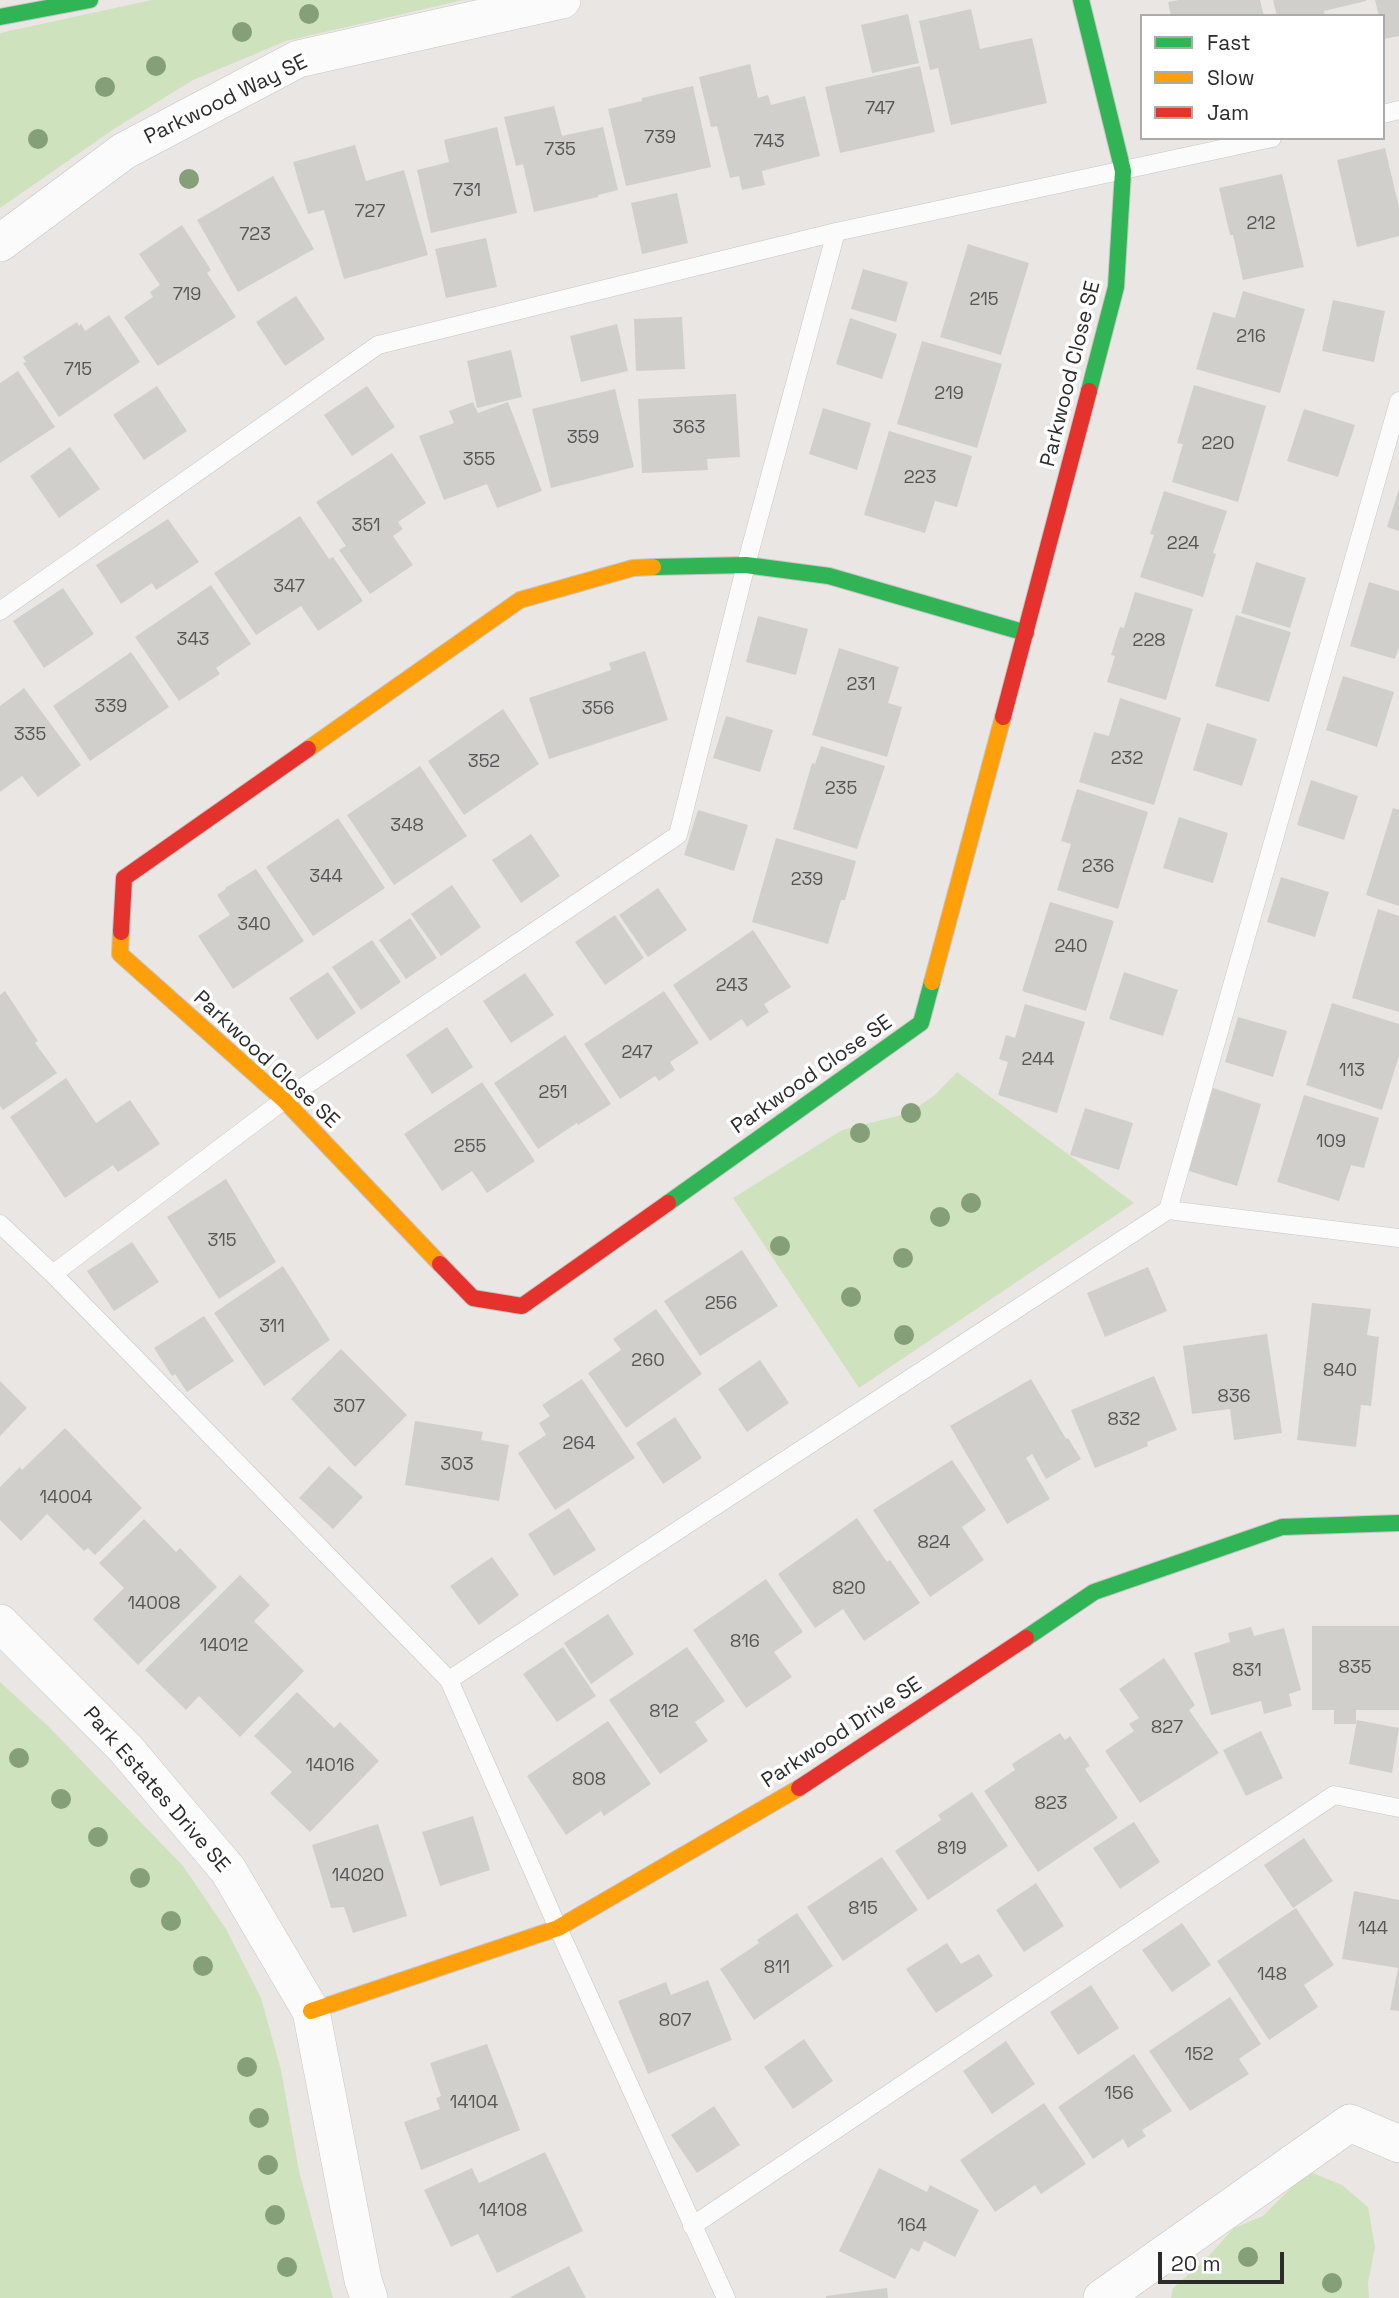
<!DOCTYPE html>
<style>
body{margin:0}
#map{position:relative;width:1399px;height:2298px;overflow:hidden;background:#eae6e3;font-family:"Space Grotesk",sans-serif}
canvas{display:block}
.legend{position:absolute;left:1140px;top:14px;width:245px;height:126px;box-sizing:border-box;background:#fff;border:2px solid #ababab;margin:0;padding:9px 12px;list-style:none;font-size:21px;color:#2c2c2c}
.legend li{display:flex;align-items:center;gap:14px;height:35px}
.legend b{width:35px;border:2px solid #ababab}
.scale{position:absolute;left:1158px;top:2252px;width:126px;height:32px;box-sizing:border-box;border:4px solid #2c2c2c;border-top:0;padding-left:9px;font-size:21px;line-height:24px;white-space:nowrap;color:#2c2c2c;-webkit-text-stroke:5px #fff;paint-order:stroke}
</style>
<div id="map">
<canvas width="1399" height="2298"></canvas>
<ul class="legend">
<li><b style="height:9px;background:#30b455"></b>Fast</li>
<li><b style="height:9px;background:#ff9f0a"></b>Slow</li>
<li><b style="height:9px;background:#e5322d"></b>Jam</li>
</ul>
<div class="scale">20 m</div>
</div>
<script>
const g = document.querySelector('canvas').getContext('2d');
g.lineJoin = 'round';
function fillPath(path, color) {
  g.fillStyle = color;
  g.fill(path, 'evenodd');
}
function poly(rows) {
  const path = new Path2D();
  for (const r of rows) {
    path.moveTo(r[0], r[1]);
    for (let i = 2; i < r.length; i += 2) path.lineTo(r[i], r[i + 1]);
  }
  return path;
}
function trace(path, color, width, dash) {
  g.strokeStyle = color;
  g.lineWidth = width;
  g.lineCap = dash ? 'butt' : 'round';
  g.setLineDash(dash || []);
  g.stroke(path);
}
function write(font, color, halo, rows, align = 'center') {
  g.font = font + ' "Space Grotesk",sans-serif';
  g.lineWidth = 7;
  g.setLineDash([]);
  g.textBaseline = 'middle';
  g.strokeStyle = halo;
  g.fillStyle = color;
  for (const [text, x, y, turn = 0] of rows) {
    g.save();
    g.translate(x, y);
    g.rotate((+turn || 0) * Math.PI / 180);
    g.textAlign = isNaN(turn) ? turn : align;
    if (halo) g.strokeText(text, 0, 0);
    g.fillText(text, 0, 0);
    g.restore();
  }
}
const green = poly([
 [152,0,463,0,286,41,193,80,117,127,0,208,0,33],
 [957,1072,1134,1203,859,1388,733,1198,842,1130,909,1113,935,1095],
 [0,1682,47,1725,183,1866,226,1929,261,1998,281,2070,299,2171,333,2298,0,2298],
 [1308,2171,1342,2185,1368,2207,1375,2247,1368,2283,1369,2298,1171,2298,1173,2288,1206,2259,1234,2228,1263,2216]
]);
const building = poly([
 [1179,0,1260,0,1264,16,1171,16,1168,2],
 [1273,0,1366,0,1366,1,1324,11,1325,16,1277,16],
 [1375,0,1399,0,1399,36,1384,39,1383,16,1379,16],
 [971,9,980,49,1032,38,1047,103,951,125,938,68,930,70,919,21],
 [908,14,919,63,872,73,861,25],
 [750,64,758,98,768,95,771,105,805,96,820,156,762,171,765,185,742,190,739,176,730,178,717,126,711,127,699,77],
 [920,66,935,132,840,153,825,87],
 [693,86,711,167,626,186,608,109,642,101,642,98],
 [554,106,562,136,603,127,618,190,598,195,598,197,534,212,523,164,516,166,504,117],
 [497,127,517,213,431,233,417,170,449,162,444,140],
 [355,145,366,181,404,170,428,255,344,279,324,210,308,214,293,162],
 [1385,148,1399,207,1399,236,1357,247,1337,160],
 [1282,174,1304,267,1243,280,1233,235,1230,235,1219,188],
 [273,176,314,249,238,292,197,220],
 [677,193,688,243,642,254,631,203],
 [182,225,211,270,207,273,236,317,158,366,124,317,153,297,150,292,160,285,139,254],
 [486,238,497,287,446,298,435,249],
 [968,244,1029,263,1001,355,940,337],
 [863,269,908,282,896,322,851,309],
 [1243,291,1305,309,1280,393,1196,369,1213,312,1235,318],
 [296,296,325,339,285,366,256,322],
 [1333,300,1385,311,1374,362,1322,351],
 [109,315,140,362,59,417,23,363,26,362,23,357,77,322,79,326,81,324,85,331],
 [682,317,685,369,636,371,634,319],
 [850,318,897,334,882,379,836,364],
 [617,324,628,371,581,382,570,336],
 [922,341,1002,364,977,448,897,424],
 [511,350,522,397,477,408,467,361],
 [18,371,55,427,0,463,0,383],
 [1194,385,1266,406,1238,502,1172,482,1183,444,1177,443],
 [157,386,187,431,144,460,113,415],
 [367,386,395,427,352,456,324,415],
 [615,389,634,467,551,488,532,409],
 [736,394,740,457,707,459,708,470,642,473,638,399],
 [473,402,478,413,508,402,542,491,497,508,487,484,444,500,419,436,454,423,449,411],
 [823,408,871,423,857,470,809,454],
 [1304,409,1355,425,1338,477,1287,461],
 [889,431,972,456,957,507,935,501,925,533,864,515],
 [70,447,100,489,59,518,30,476],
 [392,453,426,503,398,522,403,529,393,536,413,565,370,594,339,550,346,546,316,502],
 [1399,489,1399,531,1387,527],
 [1164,491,1227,511,1213,553,1216,554,1203,597,1140,577,1154,535,1150,534],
 [300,516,329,559,333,557,363,601,318,631,301,606,256,635,214,573],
 [168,519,199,562,156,590,152,583,121,604,96,565],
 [1256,562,1306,578,1290,628,1241,613],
 [1369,582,1399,591,1399,647,1395,659,1350,646],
 [211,585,251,644,216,668,220,674,179,701,135,637],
 [63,588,94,634,44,668,13,621],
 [1135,592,1193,609,1166,700,1107,682,1115,656,1111,655,1120,627,1124,628],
 [1236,615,1291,632,1269,702,1215,686],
 [758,616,808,629,796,675,746,662],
 [839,648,899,667,888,703,902,707,887,757,812,735],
 [645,651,668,720,549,759,529,698,611,670,609,663],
 [131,652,169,707,90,761,53,706],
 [1343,676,1394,692,1377,747,1326,730],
 [24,688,81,765,38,797,22,776,0,792,0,706],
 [1120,698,1181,718,1154,805,1079,782,1094,732,1109,736],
 [503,709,539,764,464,815,428,761],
 [726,716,773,730,760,772,713,758],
 [1207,723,1257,739,1242,786,1193,770],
 [821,746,885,766,857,849,793,829,812,763,815,764],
 [420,766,467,836,394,885,347,815],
 [1311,780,1358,796,1344,840,1297,825],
 [1077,789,1148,812,1118,909,1057,890,1071,844,1061,841],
 [1393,808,1399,810,1399,906,1366,895],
 [698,810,748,825,734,871,684,855],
 [1179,817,1228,833,1213,883,1163,868],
 [338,818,385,888,313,936,266,867],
 [531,834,560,876,521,903,492,860],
 [776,838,856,861,845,900,841,900,828,944,752,922],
 [256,869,304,941,233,989,198,936,230,915,217,895,226,889,225,888],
 [1281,877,1329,892,1315,937,1267,922],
 [452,885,481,927,441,956,411,914],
 [658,888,687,930,648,957,619,915],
 [1050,902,1114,921,1086,1011,1022,991],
 [1378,909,1399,916,1399,1012,1352,998],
 [615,915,644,958,605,985,575,942],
 [410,918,437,958,406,979,379,940],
 [753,930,791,987,764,1004,769,1012,747,1027,742,1019,710,1041,673,985],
 [372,940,401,982,361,1010,332,967],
 [328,972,356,1013,317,1040,289,998],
 [1124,972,1178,990,1163,1036,1109,1019],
 [525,973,554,1015,511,1043,483,1001],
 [5,991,38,1041,35,1043,57,1073,3,1110,0,1106,0,995],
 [664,991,699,1043,670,1062,675,1070,659,1081,655,1076,620,1099,584,1044],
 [1332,1003,1399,1024,1399,1056,1382,1110,1306,1085],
 [1025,1004,1085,1022,1057,1113,998,1095,1008,1062,999,1059,1006,1035,1015,1038],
 [1238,1017,1287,1031,1273,1077,1225,1062],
 [447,1027,473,1067,432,1094,406,1055],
 [565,1035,611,1104,578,1125,577,1123,538,1149,494,1083],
 [66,1078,96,1123,130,1100,160,1144,118,1172,113,1165,65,1198,10,1117],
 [482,1082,535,1161,487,1193,472,1171,442,1191,404,1134],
 [1213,1088,1261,1104,1237,1186,1189,1171],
 [1304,1095,1379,1118,1364,1168,1351,1165,1339,1201,1277,1182],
 [1085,1108,1133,1123,1119,1170,1070,1155],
 [226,1179,276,1262,219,1299,167,1217],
 [132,1242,159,1282,114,1311,87,1271],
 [742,1250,778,1306,700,1356,664,1301],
 [283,1266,330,1340,264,1386,214,1313],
 [1148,1267,1167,1311,1105,1337,1087,1293],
 [1312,1303,1371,1309,1367,1335,1379,1337,1371,1406,1361,1405,1356,1447,1297,1440],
 [656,1309,702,1374,626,1428,588,1373,621,1350,613,1339],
 [204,1316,234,1361,187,1392,175,1374,172,1376,154,1348],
 [1267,1334,1282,1433,1234,1440,1230,1409,1192,1414,1183,1346],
 [341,1349,407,1415,355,1467,291,1399],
 [760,1360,789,1403,747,1432,718,1389],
 [1154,1376,1177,1430,1147,1442,1148,1446,1095,1468,1071,1410],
 [582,1379,635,1458,555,1510,518,1453,546,1435,539,1423,550,1416,542,1405],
 [1031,1379,1066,1439,1068,1438,1081,1459,1046,1479,1032,1454,1026,1458,1050,1499,1007,1524,950,1426],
 [0,1381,27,1408,0,1436],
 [675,1417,702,1458,663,1484,636,1443],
 [415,1421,483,1432,481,1440,509,1445,499,1501,405,1485],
 [65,1428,142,1508,95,1555,88,1548,84,1551,47,1514,21,1541,0,1520,0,1487,20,1467,22,1470],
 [952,1460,986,1510,962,1527,984,1560,930,1597,873,1510],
 [329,1466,363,1497,333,1529,299,1498],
 [569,1508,596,1550,554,1576,528,1534],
 [857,1518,887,1562,890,1560,920,1603,864,1641,843,1609,815,1628,778,1574],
 [144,1519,176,1552,180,1548,217,1587,138,1665,93,1619,124,1588,99,1563],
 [492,1557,519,1595,479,1625,450,1586],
 [240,1575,270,1605,254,1621,304,1671,240,1737,199,1696,186,1710,145,1670],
 [766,1579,803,1632,774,1652,792,1677,746,1708,693,1630],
 [608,1614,634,1654,591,1684,564,1643],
 [1312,1626,1399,1626,1399,1710,1356,1710,1356,1724,1334,1724,1334,1710,1312,1710],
 [1251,1627,1254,1636,1284,1628,1301,1690,1289,1694,1292,1706,1264,1714,1261,1701,1211,1715,1194,1653,1230,1642,1228,1633],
 [563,1647,596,1696,557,1722,523,1674],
 [687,1647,725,1701,695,1722,708,1741,660,1774,609,1700],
 [1164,1658,1195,1705,1189,1710,1219,1753,1140,1803,1105,1751,1134,1731,1129,1724,1139,1718,1119,1689],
 [297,1692,334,1728,340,1722,379,1761,310,1832,270,1793,292,1772,254,1736],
 [1357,1720,1399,1728,1392,1773,1349,1764],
 [608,1721,651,1784,604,1816,601,1811,566,1835,527,1776],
 [1261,1731,1283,1778,1246,1796,1223,1750],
 [1060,1733,1065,1740,1070,1736,1090,1766,1085,1769,1118,1818,1038,1872,984,1791,1015,1770,1012,1764],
 [972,1792,1008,1846,928,1900,895,1851,941,1820,938,1815],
 [473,1816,490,1870,440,1886,422,1832],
 [1134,1822,1160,1862,1120,1889,1093,1848],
 [378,1824,407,1916,353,1933,344,1907,331,1908,312,1845],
 [1304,1838,1333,1881,1293,1908,1264,1865],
 [882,1857,918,1910,843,1961,807,1907],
 [1036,1883,1064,1926,1024,1952,996,1910],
 [1354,1891,1399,1900,1399,2011,1390,2010,1398,1968,1342,1959],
 [1296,1908,1334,1965,1304,1985,1318,2007,1269,2040,1217,1961],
 [797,1913,833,1966,754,2020,720,1969,759,1943,757,1940],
 [1182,1923,1211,1965,1172,1992,1142,1950],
 [947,1943,961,1964,979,1954,993,1976,936,2013,906,1969],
 [708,1980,732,2040,648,2074,618,2001,666,1982,671,1995],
 [1091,1985,1119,2028,1078,2055,1050,2012],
 [1230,1997,1261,2044,1239,2059,1249,2074,1190,2111,1149,2051],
 [804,2039,833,2081,793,2109,764,2067],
 [1006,2041,1035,2084,992,2114,963,2071],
 [487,2044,520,2130,421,2170,404,2122,440,2109,436,2098,441,2096,430,2063],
 [1134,2054,1172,2111,1142,2130,1146,2136,1128,2148,1123,2139,1093,2159,1058,2107],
 [1044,2103,1086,2164,1041,2194,1035,2185,995,2212,960,2160],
 [714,2106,740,2145,697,2173,671,2135],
 [545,2152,583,2231,497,2273,478,2234,451,2247,424,2190,472,2168,479,2183],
 [879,2168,927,2192,930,2185,979,2210,955,2257,924,2241,919,2252,911,2248,895,2279,839,2251],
 [569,2266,586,2298,509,2298],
 [887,2288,888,2298,826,2298,826,2296]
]);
const lane = poly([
 [1383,114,1399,110],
 [0,611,378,345,836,232,1272,138],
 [1168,1210,1399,1238],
 [0,1224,53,1274,449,1680,558,1928,726,2298],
 [53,1274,284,1100,678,835,746,565,836,232],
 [449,1680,1168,1210,1399,401],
 [692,2226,1334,1795,1399,1808]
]);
const street = poly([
 [0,243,124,151,298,59,562,0],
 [0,1623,125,1748,228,1870,311,2011,363,2280,369,2298],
 [1102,2298,1350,2123,1399,2144]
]);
const fast = poly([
 [1081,0,1123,171,1116,287,1089,391],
 [0,17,90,0],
 [653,567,746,565,829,576,1026,633],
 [668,1203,921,1023,932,982],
 [1026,1638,1094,1592,1282,1527,1399,1523]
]);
const slow = poly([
 [308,749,520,600,633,568,653,567],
 [121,932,120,954,284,1100,440,1264],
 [932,982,1003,717],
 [311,2011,558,1928,799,1788]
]);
const jam = poly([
 [1003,717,1089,391],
 [121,932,124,878,308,749],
 [440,1264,473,1298,522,1306,668,1203],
 [799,1788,1026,1638]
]);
const trees = [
 [309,14],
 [242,32],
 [156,66],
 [105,87],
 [38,139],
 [189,179],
 [911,1113],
 [860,1133],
 [971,1203],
 [940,1217],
 [780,1246],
 [903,1258],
 [851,1297],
 [904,1335],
 [19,1758],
 [61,1799],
 [98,1837],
 [140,1878],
 [171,1921],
 [203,1966],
 [247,2067],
 [259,2118],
 [268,2165],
 [275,2215],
 [1248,2257],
 [287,2267],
 [1332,2283]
];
const numberNames = [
 ["747",880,109],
 ["739",660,138],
 ["743",769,142],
 ["735",560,150],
 ["731",467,191],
 ["727",370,212],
 ["212",1261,224],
 ["723",255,235],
 ["719",187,295],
 ["215",984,300],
 ["216",1251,337],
 ["715",78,370],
 ["219",949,394],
 ["363",689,428],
 ["359",583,438],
 ["220",1218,444],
 ["355",479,460],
 ["223",920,478],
 ["351",366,526],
 ["224",1183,544],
 ["347",289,587],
 ["343",193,640],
 ["228",1149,641],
 ["231",861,685],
 ["339",111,707],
 ["356",598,709],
 ["335",30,735],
 ["232",1127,759],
 ["352",484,762],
 ["235",841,789],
 ["348",407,826],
 ["236",1098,867],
 ["344",326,877],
 ["239",807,880],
 ["340",254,925],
 ["240",1071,947],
 ["243",732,986],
 ["247",637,1053],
 ["244",1038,1060],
 ["113",1352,1071],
 ["251",553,1093],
 ["109",1331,1142],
 ["255",470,1147],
 ["315",222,1241],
 ["256",721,1304],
 ["311",272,1327],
 ["260",648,1361],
 ["840",1340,1371],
 ["836",1234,1397],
 ["307",349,1407],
 ["832",1124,1420],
 ["264",579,1444],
 ["303",457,1465],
 ["14004",66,1498],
 ["824",934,1543],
 ["820",849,1589],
 ["14008",154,1604],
 ["816",745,1642],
 ["14012",224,1646],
 ["835",1355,1668],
 ["831",1247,1671],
 ["812",664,1712],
 ["827",1167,1728],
 ["14016",330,1766],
 ["808",589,1780],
 ["823",1051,1804],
 ["819",952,1849],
 ["14020",358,1876],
 ["815",863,1909],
 ["144",1373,1929],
 ["811",777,1968],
 ["148",1272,1975],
 ["807",675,2021],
 ["152",1199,2055],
 ["156",1119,2094],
 ["14104",474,2103],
 ["14108",503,2211],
 ["164",912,2226]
];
const streetNames = [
 ["Parkwood Way SE",226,100,-26],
 ["Parkwood Close SE",1071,374,-76],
 ["Parkwood Close SE",266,1060,43],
 ["Parkwood Close SE",812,1075,-35],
 ["Parkwood Drive SE",842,1733,-33],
 ["Park Estates Drive SE",156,1790,49]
];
fillPath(green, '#cfe2be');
fillPath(building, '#d1cfcc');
trace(lane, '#c6c5c5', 19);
trace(street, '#c6c5c5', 38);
trace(fast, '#c6c5c5', 18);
trace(slow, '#c6c5c5', 18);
trace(jam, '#c6c5c5', 18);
trace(lane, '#fcfbfb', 18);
trace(street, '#fcfbfb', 37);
trace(fast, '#30b455', 16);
trace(slow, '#ff9f0a', 16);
trace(jam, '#e5322d', 16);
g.fillStyle = '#859f78';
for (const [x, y] of trees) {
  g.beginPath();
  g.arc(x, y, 10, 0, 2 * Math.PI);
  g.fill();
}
write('18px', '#565655', null, numberNames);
write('21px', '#2c2c2c', '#fff', streetNames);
</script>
